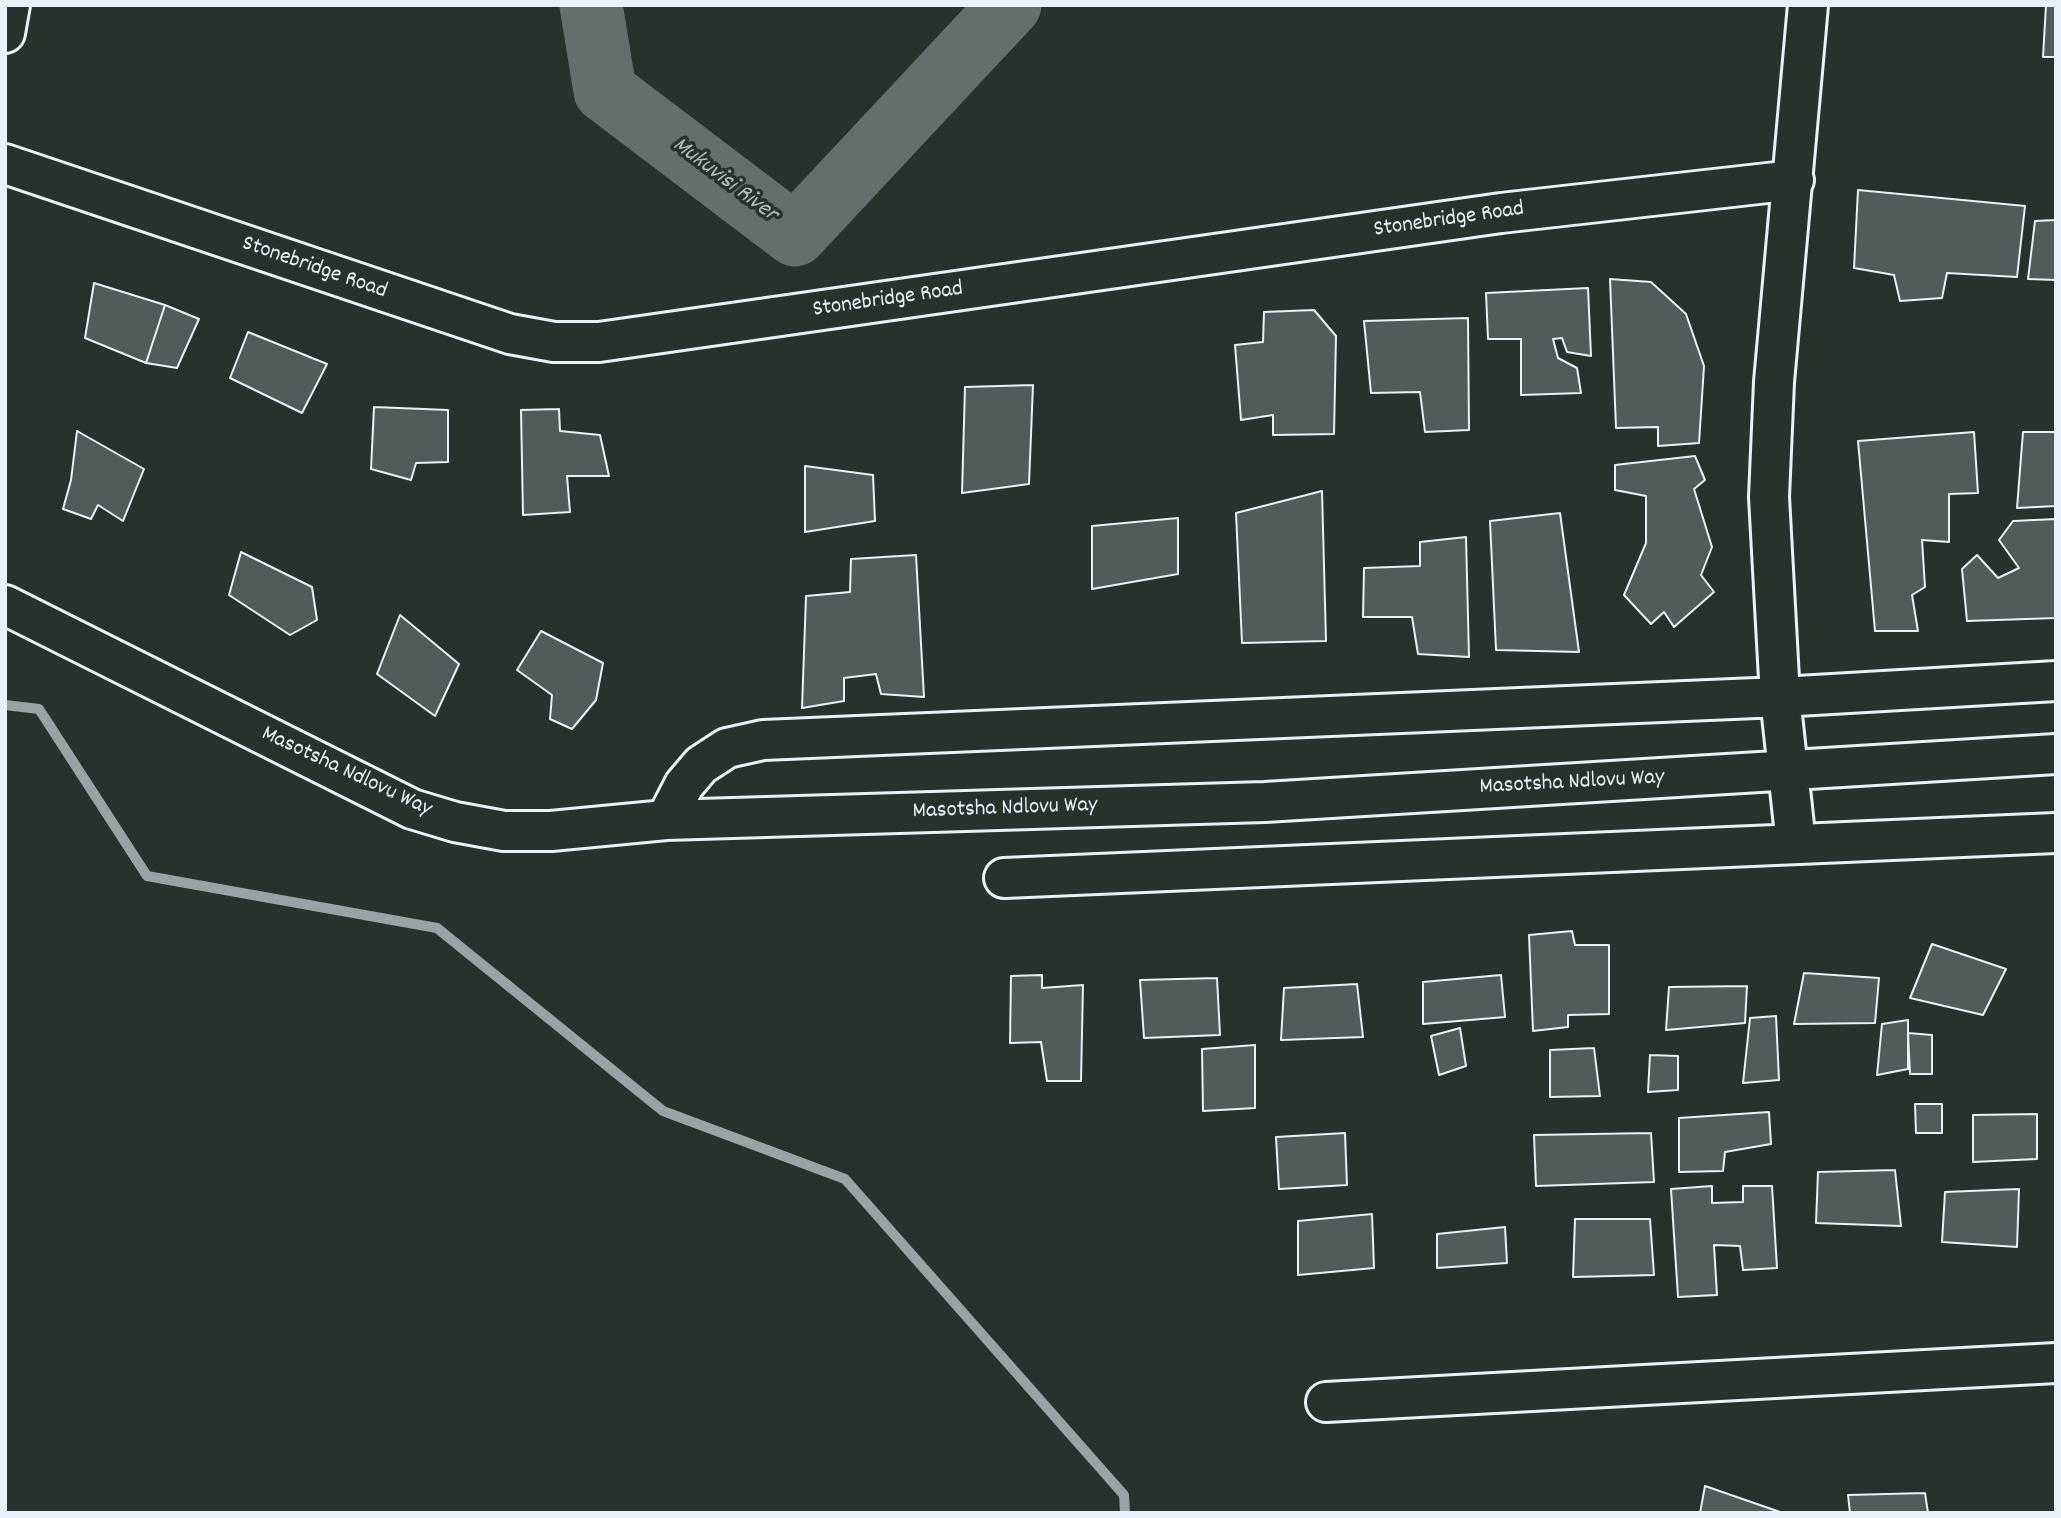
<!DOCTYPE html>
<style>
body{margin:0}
#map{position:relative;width:2061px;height:1518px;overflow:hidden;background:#26332d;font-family:Dekko,sans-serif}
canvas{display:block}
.frame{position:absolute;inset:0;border:7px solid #e8f1f8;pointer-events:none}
</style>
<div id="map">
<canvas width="2061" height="1518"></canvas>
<div class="frame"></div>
</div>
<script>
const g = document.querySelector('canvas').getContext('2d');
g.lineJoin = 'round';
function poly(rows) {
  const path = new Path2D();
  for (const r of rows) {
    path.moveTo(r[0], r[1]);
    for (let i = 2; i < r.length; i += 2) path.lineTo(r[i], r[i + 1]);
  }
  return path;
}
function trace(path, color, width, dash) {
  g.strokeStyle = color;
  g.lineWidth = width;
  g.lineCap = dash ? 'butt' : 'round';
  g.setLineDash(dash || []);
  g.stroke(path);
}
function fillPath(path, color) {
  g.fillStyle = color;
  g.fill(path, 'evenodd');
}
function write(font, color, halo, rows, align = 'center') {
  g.font = font + ' Dekko,sans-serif';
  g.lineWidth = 7;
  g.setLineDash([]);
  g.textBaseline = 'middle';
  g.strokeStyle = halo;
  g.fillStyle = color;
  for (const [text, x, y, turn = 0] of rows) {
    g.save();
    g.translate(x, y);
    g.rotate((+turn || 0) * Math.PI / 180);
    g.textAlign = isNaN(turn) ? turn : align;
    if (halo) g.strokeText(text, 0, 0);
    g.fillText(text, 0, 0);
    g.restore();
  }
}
const stream = poly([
 [5,705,39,709,147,876,437,928,663,1111,845,1179,1124,1495,1125,1513]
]);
const river = poly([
 [591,5,605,91,795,235,1010,5]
]);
const building = poly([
 [2046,5,2056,5,2056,57,2043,57,2046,5],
 [1858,190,2025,206,2017,277,1947,273,1942,298,1900,301,1894,275,1854,268,1858,190],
 [2056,220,2056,280,2028,279,2035,221,2056,220],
 [1610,279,1651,282,1686,314,1704,366,1699,443,1658,446,1658,427,1616,428,1610,279],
 [94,283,165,305,146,363,85,338,94,283],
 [1588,288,1591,356,1567,352,1562,338,1553,339,1558,358,1577,368,1581,393,1521,395,1521,339,1488,339,1486,293,1588,288],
 [165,305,199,319,177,368,146,363,165,305],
 [1314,310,1336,336,1334,434,1273,435,1273,415,1241,420,1235,345,1263,342,1264,312,1314,310],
 [1468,318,1469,430,1425,432,1420,392,1371,393,1364,321,1468,318],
 [248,332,327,364,302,413,230,378,248,332],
 [1033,385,1029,484,962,493,965,387,1033,385],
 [374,407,448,410,448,462,416,463,411,480,371,469,374,407],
 [559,409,560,431,600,435,609,476,567,476,570,512,523,515,521,410,559,409],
 [77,431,144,469,123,521,98,505,91,519,63,509,71,480,77,431],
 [1974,432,1978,493,1949,494,1949,542,1922,540,1925,587,1912,595,1918,631,1875,631,1858,441,1974,432],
 [2023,432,2056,432,2056,506,2017,508,2023,432],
 [1695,456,1705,480,1694,489,1712,547,1701,575,1714,592,1674,627,1664,612,1651,624,1624,595,1646,543,1646,496,1615,490,1615,465,1695,456],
 [805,466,873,475,875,521,805,532,805,466],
 [1322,491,1326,641,1242,643,1236,513,1322,491],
 [1560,513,1579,652,1496,650,1490,521,1560,513],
 [1178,518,1178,574,1092,589,1092,526,1178,518],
 [2056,519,2056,618,1967,621,1962,569,1977,555,1998,578,2019,568,1999,540,2013,521,2056,519],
 [1466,537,1469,657,1418,654,1412,617,1363,617,1364,568,1420,566,1420,542,1466,537],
 [241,552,312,587,317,620,290,635,229,595,241,552],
 [916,555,924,697,881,694,876,674,844,678,844,701,802,708,806,596,850,592,851,559,916,555],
 [400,615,459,664,435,716,377,674,400,615],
 [541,631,603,663,596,700,572,729,550,719,552,695,517,670,541,631],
 [1572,931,1575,945,1609,945,1609,1014,1568,1015,1568,1027,1533,1031,1529,935,1572,931],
 [1932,944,2006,969,1983,1015,1910,998,1932,944],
 [1804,973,1879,978,1875,1023,1794,1024,1804,973],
 [1042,975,1042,988,1083,985,1081,1081,1047,1081,1041,1042,1010,1043,1011,976,1042,975],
 [1501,975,1505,1017,1423,1024,1423,982,1501,975],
 [1217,978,1220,1035,1144,1038,1140,980,1217,978],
 [1357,984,1363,1037,1281,1040,1284,988,1357,984],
 [1747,986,1745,1023,1666,1030,1669,987,1747,986],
 [1776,1016,1779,1080,1743,1083,1750,1018,1776,1016],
 [1908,1020,1908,1069,1877,1075,1882,1024,1908,1020],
 [1460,1028,1466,1066,1439,1075,1431,1036,1460,1028],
 [1908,1033,1932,1035,1932,1074,1910,1074,1908,1033],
 [1255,1045,1255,1108,1203,1111,1202,1049,1255,1045],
 [1594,1048,1600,1096,1550,1097,1550,1050,1594,1048],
 [1650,1055,1678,1056,1678,1090,1648,1092,1650,1055],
 [1915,1104,1942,1104,1942,1133,1916,1133,1915,1104],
 [1769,1112,1771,1144,1725,1152,1723,1171,1679,1172,1679,1118,1769,1112],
 [2037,1114,2037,1159,1973,1162,1973,1115,2037,1114],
 [1345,1133,1347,1185,1279,1189,1276,1137,1345,1133],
 [1651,1133,1654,1182,1536,1186,1534,1135,1651,1133],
 [1895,1170,1901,1226,1816,1223,1818,1172,1895,1170],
 [1712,1186,1712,1203,1743,1202,1743,1186,1772,1186,1777,1268,1743,1270,1740,1246,1714,1245,1717,1295,1678,1297,1671,1189,1712,1186],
 [2019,1189,2017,1247,1942,1242,1945,1192,2019,1189],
 [1372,1214,1374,1268,1298,1275,1298,1221,1372,1214],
 [1575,1219,1650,1219,1654,1275,1573,1277,1575,1219],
 [1505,1227,1507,1263,1437,1268,1437,1234,1505,1227],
 [1705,1486,1780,1512,1780,1513,1700,1513,1705,1486],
 [1925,1493,1928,1513,1850,1513,1848,1495,1925,1493]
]);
const minor = poly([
 [5,33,10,5],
 [5,164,510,334,554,342,599,342,1501,213,1794,180],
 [5,605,412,809,455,822,504,831,551,831,666,820,1265,802,2056,754],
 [666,820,684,785,701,765,727,748,763,740,1780,697,2056,681],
 [1796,844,1780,697,1769,497,1774,382,1808,5],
 [1004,878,2056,833],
 [1326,1402,2056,1363]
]);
const streetNames = [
 ["Stonebridge Road",1449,221,-8],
 ["Stonebridge Road",314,269,19],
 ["Stonebridge Road",888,301,-8],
 ["Masotsha Ndlovu Way",346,773,25],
 ["Masotsha Ndlovu Way",1572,784,-3],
 ["Masotsha Ndlovu Way",1005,810,-2]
];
const waterNames = [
 ["Mukuvisi River",724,181,37]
];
trace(stream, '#98a3a5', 10);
trace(river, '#636f6d', 63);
fillPath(building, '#505c59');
trace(building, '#e8f1f8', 2);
trace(minor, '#e8f1f8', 44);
trace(minor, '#26332d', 38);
write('23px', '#e8f1f8', '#26332d', streetNames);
write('italic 24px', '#b3bdc0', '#26332d', waterNames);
</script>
